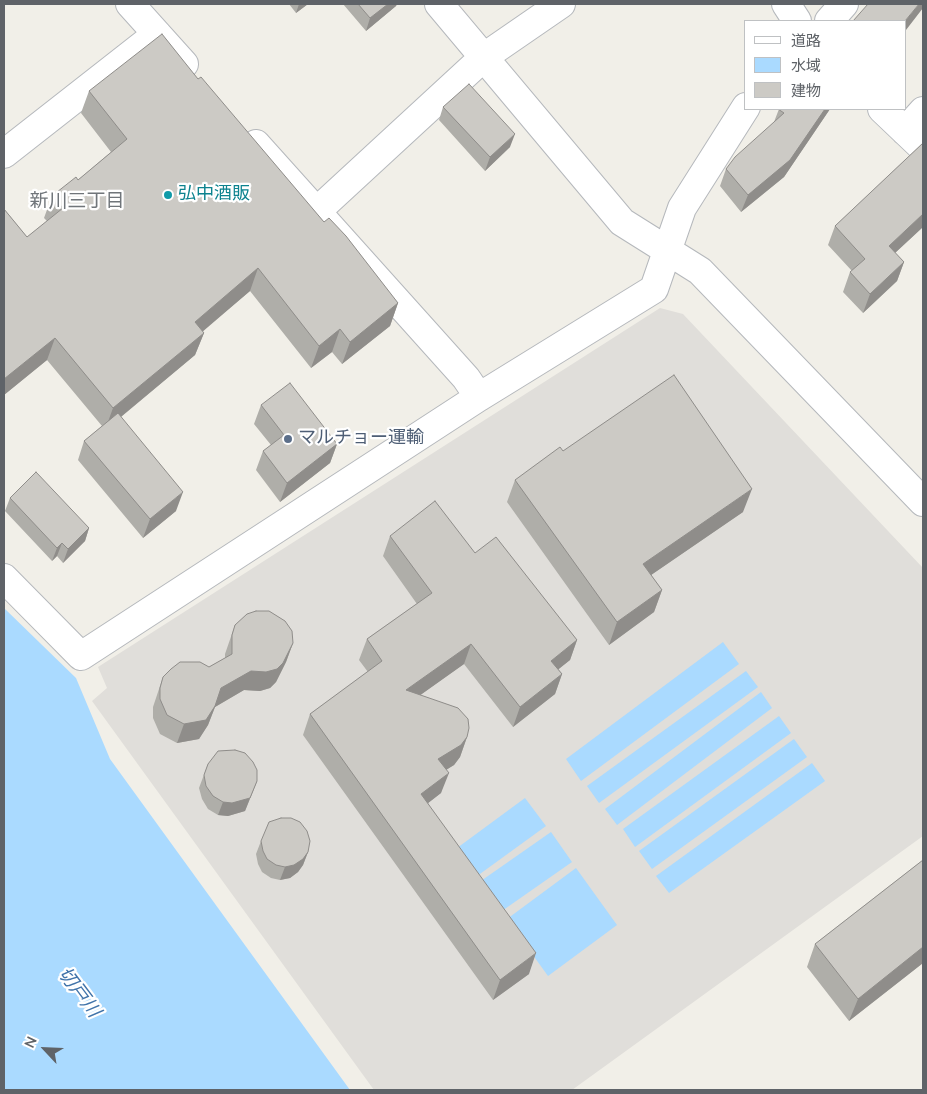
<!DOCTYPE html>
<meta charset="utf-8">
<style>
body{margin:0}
#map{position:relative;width:927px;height:1094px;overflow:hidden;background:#f1efe8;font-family:"Nunito Sans","Noto Sans JP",sans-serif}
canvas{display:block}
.frame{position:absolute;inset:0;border:5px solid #5f6368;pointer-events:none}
.legend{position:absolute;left:744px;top:20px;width:162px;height:90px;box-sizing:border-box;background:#fff;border:1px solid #bfc1c3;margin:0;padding:6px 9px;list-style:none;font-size:15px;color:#5f6368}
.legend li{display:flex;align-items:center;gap:10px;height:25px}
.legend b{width:25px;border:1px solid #bfc1c3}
.north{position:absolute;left:20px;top:1024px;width:50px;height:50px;-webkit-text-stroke:4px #fff;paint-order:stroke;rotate:295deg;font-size:14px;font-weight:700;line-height:20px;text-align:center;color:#5f6368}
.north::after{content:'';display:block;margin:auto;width:18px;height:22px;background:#5f6368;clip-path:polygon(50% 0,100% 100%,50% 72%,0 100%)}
</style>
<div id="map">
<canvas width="927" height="1094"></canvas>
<div class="frame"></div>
<ul class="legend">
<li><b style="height:6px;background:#fff"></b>道路</li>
<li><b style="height:14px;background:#aadaff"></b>水域</li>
<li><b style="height:14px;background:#cccac5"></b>建物</li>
</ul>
<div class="north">N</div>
</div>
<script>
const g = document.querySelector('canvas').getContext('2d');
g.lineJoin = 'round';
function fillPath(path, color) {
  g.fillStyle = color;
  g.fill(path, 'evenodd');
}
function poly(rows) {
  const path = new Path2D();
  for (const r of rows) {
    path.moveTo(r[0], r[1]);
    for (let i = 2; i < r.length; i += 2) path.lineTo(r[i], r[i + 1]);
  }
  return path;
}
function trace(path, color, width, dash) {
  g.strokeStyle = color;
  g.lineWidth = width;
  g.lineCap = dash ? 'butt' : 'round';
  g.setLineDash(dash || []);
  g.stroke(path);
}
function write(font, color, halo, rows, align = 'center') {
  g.font = font + ' "Nunito Sans","Noto Sans JP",sans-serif';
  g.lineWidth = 4.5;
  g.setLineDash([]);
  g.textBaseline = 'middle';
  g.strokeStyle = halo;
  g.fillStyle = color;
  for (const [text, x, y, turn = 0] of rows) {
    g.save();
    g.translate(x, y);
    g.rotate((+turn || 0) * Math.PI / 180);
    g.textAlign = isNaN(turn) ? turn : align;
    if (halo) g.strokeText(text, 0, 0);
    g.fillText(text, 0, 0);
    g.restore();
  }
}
const industrial = poly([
 [660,308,683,314,923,568,923,836,572,1090,374,1090,92,701,107,688,98,667]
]);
const water = poly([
 [4,608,76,678,110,759,350,1090,4,1090],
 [723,642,739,664,581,781,566,759],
 [746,671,758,687,599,803,587,786],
 [761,692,772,708,617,825,605,809],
 [779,716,791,733,635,847,623,829],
 [794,739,807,757,652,869,639,851],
 [812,763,825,781,669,893,656,876],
 [525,798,546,826,473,879,453,851],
 [551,832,572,862,499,913,478,883],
 [576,868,617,925,548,976,507,919]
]);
const minor = poly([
 [130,4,184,64],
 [439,4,622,222,700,271,923,502],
 [786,4,797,21],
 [829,21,844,4],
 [882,109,923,148],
 [905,131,923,111],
 [256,144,466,378,479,397],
 [4,154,157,34],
 [317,211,484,57,561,4],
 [4,578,81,656,479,397,654,289,682,208,746,107]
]);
const wall = poly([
 [289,4,308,4,296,13],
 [343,4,397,4,396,6,366,31],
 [198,79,324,222,398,303,390,326,342,364,332,352,311,368,250,291,202,331,204,333,195,355,121,417,176,511,143,538,78,460,84,441,102,426,47,360,4,395,4,209,27,237,47,221,44,218,52,196,78,180,111,152,81,113,89,91],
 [443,107,510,147,485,171,439,120],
 [779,109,830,109,784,177,741,212,720,186,726,169,774,122],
 [923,143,923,227,895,253,904,262,897,281,863,313,843,292,850,272,852,271,828,245,835,226],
 [261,405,337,444,330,463,280,502,256,470,263,451,271,445,254,424],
 [563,451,743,512,651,575,662,590,654,612,609,645,507,502,515,480],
 [10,498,89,528,85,541,63,563,57,556,52,561,5,511],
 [390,536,475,553,577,640,570,660,558,669,562,674,555,694,513,727,464,664,420,695,467,737,460,757,454,765,446,770,441,793,428,803,529,974,493,1000,303,735,310,714,368,672,359,660,367,639,417,604,383,556],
 [235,625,293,643,286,662,276,682,270,688,260,691,244,690,215,707,208,725,199,739,177,743,160,734,153,718,153,707,163,677,209,667,225,658,225,654],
 [208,764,257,781,245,811,228,816,218,815,208,809,202,799,199,788],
 [261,841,308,852,303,865,298,872,290,878,280,880,271,878,262,872,258,864,256,854],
 [923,860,923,963,849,1021,807,967,815,944]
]);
const shadedWall = poly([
 [299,4,308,4,296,13],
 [388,4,397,4,396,6,366,31,370,18],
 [919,4,923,4,923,8,906,30,906,21,905,21],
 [825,109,830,109,784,177,741,212,748,195],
 [515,134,510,147,485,171,490,157],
 [923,214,923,227,882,265,889,246],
 [904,262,897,281,863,313,870,294],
 [258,268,250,291,187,345,195,322],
 [398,303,390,326,342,364,350,342],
 [340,329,332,352,311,368,319,346],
 [204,333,195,355,105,430,113,408],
 [55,338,47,360,4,395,4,379],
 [337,444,330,463,280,502,287,483],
 [752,489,743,512,635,586,643,564],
 [183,492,176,511,143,538,150,519],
 [89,528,85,541,63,563,68,549],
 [62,543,57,556,52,561,57,548],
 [662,590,654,612,609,645,617,622],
 [577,640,570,660,544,681,551,661],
 [293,643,286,662,276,682,270,688,260,691,244,690,215,707,208,725,199,739,177,743,184,724,221,688],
 [471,644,464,664,398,711,406,690],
 [562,674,555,694,513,727,520,707],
 [467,737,460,757,454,765,431,779,438,759],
 [449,773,441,793,414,814,421,794],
 [257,781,245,811,228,816,218,815,223,802],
 [308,852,303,865,298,872,290,878,280,880,285,867],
 [923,947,923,963,849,1021,858,999],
 [536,953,529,974,493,1000,500,980]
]);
const building = poly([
 [358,4,388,4,370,18,358,4],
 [868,4,919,4,905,21,853,21,868,4],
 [162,34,198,79,201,77,324,222,329,218,346,236,398,303,350,342,340,329,319,346,258,268,195,322,204,333,113,408,55,338,4,379,4,209,27,237,63,208,52,196,76,177,78,180,127,139,89,91,162,34],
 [469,84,515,134,490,157,443,107,469,84],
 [778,109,825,109,790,160,748,195,726,169,735,157,784,113,778,109],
 [923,143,923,214,889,246,904,262,870,294,850,272,865,259,835,226,923,143],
 [674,375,752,489,643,564,662,590,617,622,515,480,560,447,563,451,674,375],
 [290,383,337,444,287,483,263,451,284,435,261,405,290,383],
 [118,413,183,492,150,519,84,441,118,413],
 [36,472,89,528,68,549,62,543,57,548,10,498,36,472],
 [435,501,475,553,496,537,577,640,551,661,562,674,520,707,471,644,406,690,458,708,468,719,469,728,467,737,461,745,438,759,449,773,421,794,536,953,500,980,310,714,382,661,367,639,432,593,390,536,435,501],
 [256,611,269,611,285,621,292,631,293,643,283,663,277,669,266,672,251,671,221,688,215,706,206,720,184,724,167,715,160,699,160,688,163,677,171,669,180,662,200,662,209,667,232,654,232,635,235,625,247,614,256,611],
 [235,750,245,753,253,762,257,770,257,781,250,798,232,803,223,802,213,796,206,786,204,775,208,764,218,751,235,750],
 [281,818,291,818,300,822,307,831,310,841,308,852,303,859,294,865,285,867,276,865,267,859,263,851,261,841,269,822,281,818],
 [923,860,923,947,858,999,815,944,923,860]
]);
const markers = [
 [168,195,5,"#0f9aa8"],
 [288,439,5,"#5c6f8a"]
];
const cultureNames = [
 ["弘中酒販",178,195]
];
const serviceNames = [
 ["マルチョー運輸",298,439]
];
const neighbourhoodNames = [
 ["新川三丁目",77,202]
];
const waterNames = [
 ["切戸川",78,993,53]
];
fillPath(industrial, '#e0deda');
fillPath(water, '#aadaff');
trace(minor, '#b5b8bc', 30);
trace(minor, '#fff', 28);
fillPath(wall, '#afaea9');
fillPath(shadedWall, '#8f8d8a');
fillPath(building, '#cccac5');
trace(building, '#8f8d8a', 1);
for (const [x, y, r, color] of markers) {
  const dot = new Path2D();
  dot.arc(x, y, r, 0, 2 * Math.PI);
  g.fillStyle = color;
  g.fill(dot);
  trace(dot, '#fff', 2);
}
write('18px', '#0d838f', '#fff', cultureNames, 'left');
write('18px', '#4e5e75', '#fff', serviceNames, 'left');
write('19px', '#70757a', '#fff', neighbourhoodNames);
write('italic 19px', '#4174aa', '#fff', waterNames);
</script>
